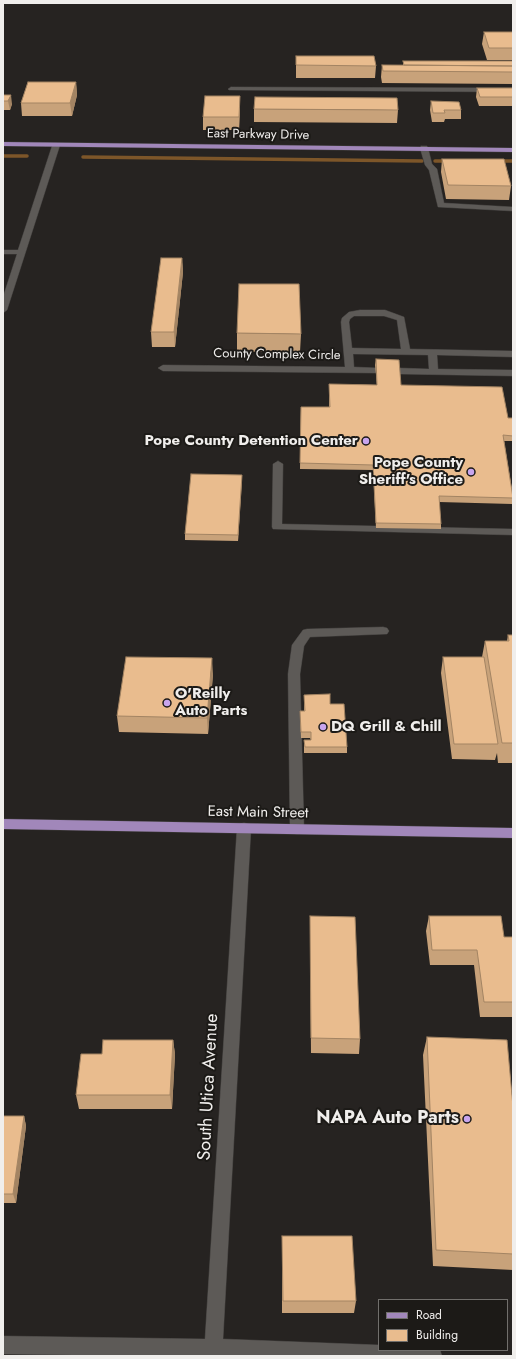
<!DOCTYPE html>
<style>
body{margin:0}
#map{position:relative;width:516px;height:1359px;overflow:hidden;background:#262321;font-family:Jost,sans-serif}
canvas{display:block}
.frame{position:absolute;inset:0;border:4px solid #f0eeec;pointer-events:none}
.legend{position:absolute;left:378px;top:1299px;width:130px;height:52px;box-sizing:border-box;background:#1c1a17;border:1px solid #716f6c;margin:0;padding:5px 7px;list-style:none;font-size:12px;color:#f0eeec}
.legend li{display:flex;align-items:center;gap:8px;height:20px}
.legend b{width:20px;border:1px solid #716f6c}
</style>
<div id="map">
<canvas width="516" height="1359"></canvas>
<div class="frame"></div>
<ul class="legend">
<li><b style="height:5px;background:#a187ba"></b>Road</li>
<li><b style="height:11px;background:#e9bc8e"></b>Building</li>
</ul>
</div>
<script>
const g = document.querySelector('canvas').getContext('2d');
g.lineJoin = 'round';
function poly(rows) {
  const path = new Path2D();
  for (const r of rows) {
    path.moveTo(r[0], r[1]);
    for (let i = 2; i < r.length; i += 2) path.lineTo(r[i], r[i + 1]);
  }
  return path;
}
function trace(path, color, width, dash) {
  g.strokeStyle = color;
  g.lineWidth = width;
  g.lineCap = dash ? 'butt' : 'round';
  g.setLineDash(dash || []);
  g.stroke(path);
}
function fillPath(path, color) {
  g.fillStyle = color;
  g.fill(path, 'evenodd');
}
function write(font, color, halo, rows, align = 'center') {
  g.font = font + ' Jost,sans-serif';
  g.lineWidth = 4;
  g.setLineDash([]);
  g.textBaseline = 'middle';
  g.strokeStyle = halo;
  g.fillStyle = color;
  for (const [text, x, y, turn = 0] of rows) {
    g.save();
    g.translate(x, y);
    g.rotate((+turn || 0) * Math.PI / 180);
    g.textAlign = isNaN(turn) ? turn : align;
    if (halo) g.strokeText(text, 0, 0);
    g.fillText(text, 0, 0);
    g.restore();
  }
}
const stream = poly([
 [3,156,27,156],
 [83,157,422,161],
 [435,161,449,161],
 [497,161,513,161]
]);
const minor = poly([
 [231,87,513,88,513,92,229,90,228,89,231,87],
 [53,143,56,143,60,145,7,310,3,313,3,297,17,254,3,254,3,250,18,250,53,143],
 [421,146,427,146,428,148,432,164,437,169,444,203,513,207,513,211,438,207,429,170,425,165,420,148,421,146],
 [360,310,385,310,404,317,410,349,513,351,513,357,437,355,438,369,513,370,513,376,399,374,394,371,399,368,429,369,428,355,353,354,354,367,378,368,380,370,378,372,375,373,163,371,158,368,163,365,345,367,341,322,342,318,349,312,360,310],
 [354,316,384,316,397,320,401,349,352,348,349,322,350,319,354,316],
 [278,461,283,464,282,524,513,529,513,535,273,529,272,527,273,464,278,461],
 [383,627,387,628,389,631,387,634,310,637,304,646,300,674,304,829,302,833,297,834,292,833,290,829,288,674,292,645,303,630,307,629,383,627],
 [244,823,249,824,251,828,223,1339,379,1345,379,1350,440,1350,442,1356,140,1356,3,1354,3,1336,205,1339,237,828,239,824,244,823]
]);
const major = poly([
 [3,142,513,148,513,152,3,146,3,142],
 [3,819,513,828,513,838,3,829,3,819]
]);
const wall = poly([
 [484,32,513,32,513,60,487,60,482,44],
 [296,56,376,66,375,78,296,78],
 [403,61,513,61,513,84,382,83,381,77,382,65,403,65],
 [76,82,77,95,72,116,22,116,21,103],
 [477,88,513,88,513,106,479,106,476,97],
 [3,95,12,104,10,110,3,110],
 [431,101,461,110,461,119,445,119,444,122,432,122,430,110],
 [240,108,239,130,203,130,203,117],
 [254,109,398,110,397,123,254,122],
 [442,159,511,186,509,200,446,199,441,172],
 [182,258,183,272,175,347,152,347,151,332],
 [237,333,301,334,300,352,237,352],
 [376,359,401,385,508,418,513,418,513,441,504,441,513,496,512,504,439,502,441,524,441,529,376,528,373,470,300,469,301,407,329,407,329,384,377,385,375,365],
 [242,475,238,541,185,540,185,534],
 [508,635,513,635,513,763,498,763,497,753,495,760,452,759,441,673,443,657,482,657,485,641,507,641],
 [213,674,208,734,119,732,117,716],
 [304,695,330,704,347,747,347,753,304,753,304,740,311,740,310,738,301,738,300,711,304,711],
 [310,916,360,1039,359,1054,311,1053,310,931],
 [429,916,513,940,513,1017,480,1017,474,965,430,965,426,931],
 [427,1037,513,1107,513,1270,433,1266,423,1055],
 [173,1040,175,1054,172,1109,79,1109,76,1095,102,1054],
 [3,1116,24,1116,26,1126,16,1203,3,1203],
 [282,1236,356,1301,354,1313,282,1313]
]);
const shadedWall = poly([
 [76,82,77,95,72,116,70,103],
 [11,95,12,104,10,110,8,101],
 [240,96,240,108,239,130,239,117],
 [182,258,183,272,175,347,174,332],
 [242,475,242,481,238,541,238,535],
 [212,658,213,674,208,734,207,718],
 [173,1040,175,1054,172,1109,170,1095],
 [24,1116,26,1126,16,1203,13,1194]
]);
const building = poly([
 [484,32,513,32,513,48,489,48,484,32],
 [296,56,374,56,376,66,296,65,296,56],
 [403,61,513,61,513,66,404,65,403,61],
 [382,65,513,66,513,72,383,71,382,65],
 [28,82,76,82,70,103,21,103,28,82],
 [477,88,513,88,513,97,480,97,477,88],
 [3,95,11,95,8,101,3,101,3,95],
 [205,96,240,96,239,117,203,117,205,96],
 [255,97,397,98,398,110,254,109,255,97],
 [431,101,459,102,461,110,444,110,445,113,433,113,431,101],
 [442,159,504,159,511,186,448,185,442,159],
 [161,258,182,258,174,332,151,332,161,258],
 [239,284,299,284,301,334,237,333,239,284],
 [376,359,399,360,401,385,502,387,508,418,513,418,513,436,503,435,513,498,439,496,441,524,376,523,373,465,300,463,301,407,330,407,329,384,377,385,376,359],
 [191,474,242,475,238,535,185,534,191,474],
 [508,635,513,635,513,743,502,743,485,641,509,641,508,635],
 [126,657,212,658,207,718,117,716,126,657],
 [443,657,484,657,498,744,454,744,443,657],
 [330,694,330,704,344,704,347,747,305,747,304,740,311,740,311,732,301,732,300,711,305,711,304,695,330,694],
 [310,916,355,917,360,1039,311,1038,310,916],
 [429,916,501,916,504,937,513,937,513,1002,484,1002,477,950,432,950,429,916],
 [427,1037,507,1040,513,1107,513,1254,436,1250,427,1037],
 [103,1040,173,1040,170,1095,76,1095,81,1054,102,1054,103,1040],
 [3,1116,24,1116,13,1194,3,1194,3,1116],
 [282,1236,352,1236,356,1301,283,1301,282,1236]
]);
const markers = [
 [366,441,4,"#c8a5ee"],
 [471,472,4,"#c8a5ee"],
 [167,703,4,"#c8a5ee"],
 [323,727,4,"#c8a5ee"],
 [467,1119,4,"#c8a5ee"]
];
const farStreetnames = [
 ["East Parkway Drive",258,135,1],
 ["County Complex Circle",277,355,1]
];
const poiNames = [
 ["Pope County Detention Center",358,441],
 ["Pope County",463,463],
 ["Sheriff's Office",463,480],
 ["O'Reilly",175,694,"left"],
 ["Auto Parts",175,711,"left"],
 ["DQ Grill & Chill",331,727,"left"]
];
const streetNames = [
 ["East Main Street",258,813,1]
];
const nearStreetnames = [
 ["South Utica Avenue",209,1087,-87]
];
const nearPoinames = [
 ["NAPA Auto Parts",459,1119]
];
trace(stream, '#7d5629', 3.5);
trace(minor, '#403e3c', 1);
trace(major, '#403e3c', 1);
fillPath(minor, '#5d5a57');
fillPath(major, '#a187ba');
fillPath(wall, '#c8a27a');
fillPath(shadedWall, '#a38463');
fillPath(building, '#e9bc8e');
trace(building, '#a38463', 1);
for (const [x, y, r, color] of markers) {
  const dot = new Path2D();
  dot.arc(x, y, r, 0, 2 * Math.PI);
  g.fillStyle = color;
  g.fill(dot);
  trace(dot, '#1c1a17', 1.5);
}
write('13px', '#f0eeec', '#1c1a17', farStreetnames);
write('bold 15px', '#f0eeec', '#1c1a17', poiNames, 'right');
write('15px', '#f0eeec', '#1c1a17', streetNames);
write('18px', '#f0eeec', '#1c1a17', nearStreetnames);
write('bold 18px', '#f0eeec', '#1c1a17', nearPoinames, 'right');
</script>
